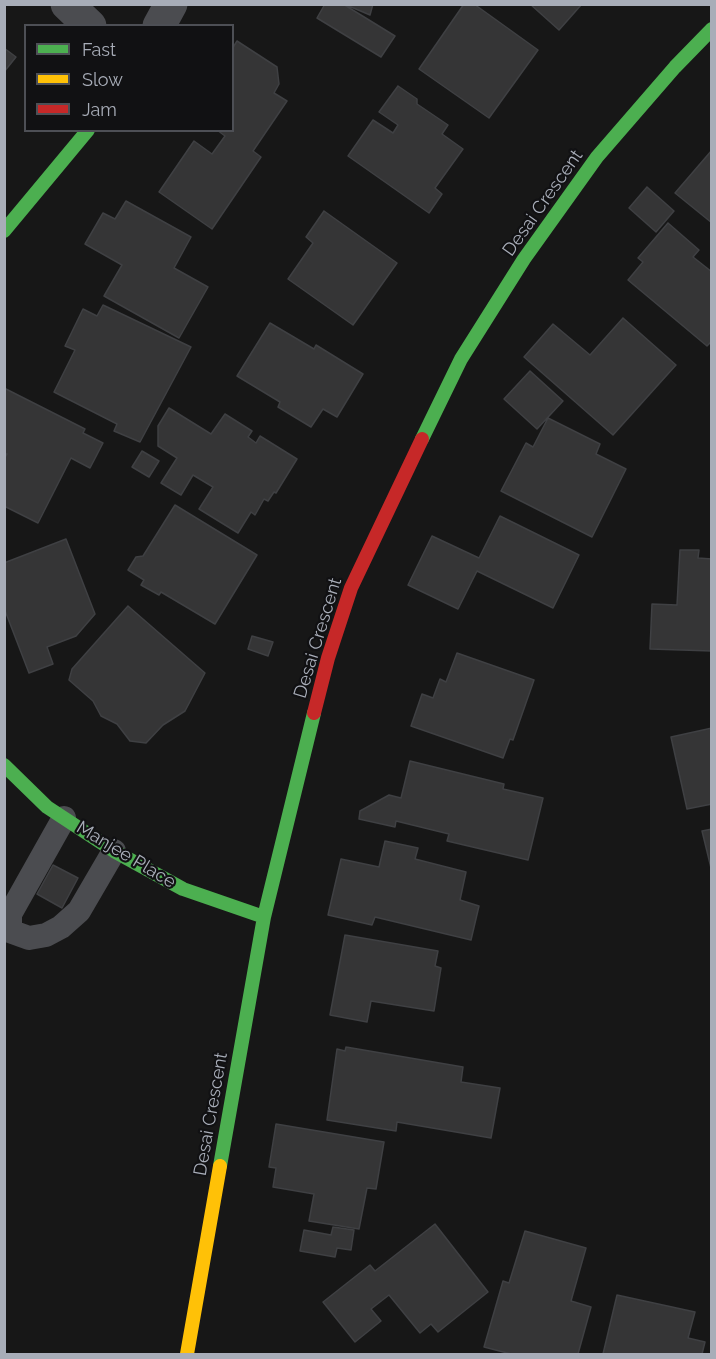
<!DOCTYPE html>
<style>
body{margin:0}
#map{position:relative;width:716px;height:1359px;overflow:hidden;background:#171717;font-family:Raleway,sans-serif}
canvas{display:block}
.frame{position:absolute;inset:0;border:6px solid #a8adb8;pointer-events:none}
.legend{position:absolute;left:24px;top:24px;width:210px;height:108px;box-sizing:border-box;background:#111113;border:2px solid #4d4f55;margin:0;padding:8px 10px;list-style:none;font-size:18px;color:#a8adb8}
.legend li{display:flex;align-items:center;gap:12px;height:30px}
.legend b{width:30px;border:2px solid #4d4f55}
</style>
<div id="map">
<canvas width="716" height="1359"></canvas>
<div class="frame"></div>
<ul class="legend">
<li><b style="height:8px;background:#4caf50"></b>Fast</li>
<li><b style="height:8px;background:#ffc107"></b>Slow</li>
<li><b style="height:8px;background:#c62828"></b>Jam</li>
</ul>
</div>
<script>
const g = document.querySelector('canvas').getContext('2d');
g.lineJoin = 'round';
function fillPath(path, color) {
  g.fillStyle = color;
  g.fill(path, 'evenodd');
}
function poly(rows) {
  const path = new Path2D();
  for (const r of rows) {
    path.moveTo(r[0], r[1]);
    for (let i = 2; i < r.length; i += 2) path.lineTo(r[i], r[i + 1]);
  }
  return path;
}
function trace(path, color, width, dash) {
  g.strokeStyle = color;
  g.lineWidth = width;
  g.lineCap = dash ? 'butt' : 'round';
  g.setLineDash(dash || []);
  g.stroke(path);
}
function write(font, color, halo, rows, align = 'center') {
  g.font = font + ' Raleway,sans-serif';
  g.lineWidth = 4.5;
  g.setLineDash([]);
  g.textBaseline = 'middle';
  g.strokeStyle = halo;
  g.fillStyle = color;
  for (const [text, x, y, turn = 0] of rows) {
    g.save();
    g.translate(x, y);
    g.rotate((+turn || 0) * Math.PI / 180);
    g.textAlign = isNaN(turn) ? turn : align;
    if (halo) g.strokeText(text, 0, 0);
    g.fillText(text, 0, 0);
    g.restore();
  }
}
const building = poly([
 [325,4,343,4,395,36,381,57,317,18,325,4],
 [344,4,373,4,370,15,344,4],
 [464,4,474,4,538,50,489,118,419,69,464,4],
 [530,4,582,4,559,30,530,4],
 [237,41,277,67,279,84,274,93,287,101,253,151,261,157,212,229,159,192,194,141,212,154,225,136,217,130,232,130,232,49,237,41],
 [4,48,16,57,4,72,4,48],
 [398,86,417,99,417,104,448,125,442,134,463,149,435,188,442,194,429,213,348,156,373,120,393,133,398,125,379,112,398,86],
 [712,150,712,223,675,193,712,150],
 [647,187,674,211,656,232,629,208,647,187],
 [126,201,191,237,174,268,208,287,179,338,104,296,122,265,85,244,103,213,115,219,126,201],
 [324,211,397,263,353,325,288,279,313,243,306,237,324,211],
 [668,223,699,250,693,257,712,272,712,341,707,346,628,280,643,262,638,258,668,223],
 [103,305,191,347,140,442,114,431,117,424,54,392,75,350,65,346,83,309,97,316,103,305],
 [623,318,676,365,613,435,524,357,553,324,590,355,623,318],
 [270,323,314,349,316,345,363,374,337,417,323,409,311,427,278,407,280,402,237,376,270,323],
 [530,371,563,401,537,429,504,399,530,371],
 [4,388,85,429,83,433,103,443,90,468,71,458,38,523,4,506,4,459,7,454,4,453,4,388],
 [169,408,211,434,225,414,252,431,248,437,256,443,260,436,297,459,276,493,274,492,268,501,264,499,255,515,251,512,238,533,199,509,213,487,193,475,181,495,161,483,177,458,158,446,158,426,169,408],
 [548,418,600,444,596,454,626,469,592,537,501,491,526,443,533,447,548,418],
 [142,451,159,461,149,477,132,467,142,451],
 [175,505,257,555,215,624,161,592,159,595,141,585,144,580,128,570,136,557,143,556,175,505],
 [500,516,579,555,553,608,477,571,458,609,408,585,432,536,479,558,500,516],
 [66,539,95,614,76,636,47,647,53,664,29,673,4,608,4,563,66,539],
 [680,550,699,550,698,558,712,559,712,651,650,649,652,604,677,605,680,550],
 [128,606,205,673,185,711,163,725,146,743,130,741,117,724,101,716,93,701,69,680,72,669,128,606],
 [252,636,273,642,268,656,248,649,252,636],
 [457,653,534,680,513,740,510,739,503,758,411,726,422,694,433,698,440,679,446,682,457,653],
 [712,728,712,804,687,809,671,737,712,728],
 [410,761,504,784,503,789,543,798,528,860,447,841,449,834,396,821,395,827,359,819,360,811,389,795,401,798,410,761],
 [712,829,712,872,702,831,712,829],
 [385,841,418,848,415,859,466,872,460,900,479,906,471,940,375,917,372,925,328,915,341,859,379,867,385,841],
 [53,865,78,878,62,908,37,894,53,865],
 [345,935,438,951,435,966,441,968,434,1011,371,1001,367,1022,330,1015,345,935],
 [346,1047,463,1067,461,1082,500,1088,491,1138,397,1122,396,1131,327,1120,337,1049,345,1051,346,1047],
 [276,1124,384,1142,376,1189,367,1188,359,1229,309,1221,314,1194,273,1187,276,1168,269,1167,276,1124],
 [435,1224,488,1292,438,1332,431,1324,420,1333,389,1295,371,1309,381,1321,355,1342,323,1302,370,1265,375,1271,435,1224],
 [333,1227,354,1230,351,1250,337,1248,335,1257,300,1251,304,1230,331,1235,333,1227],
 [525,1231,586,1248,571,1301,591,1307,578,1354,511,1354,484,1347,503,1281,509,1283,525,1231],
 [617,1295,695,1312,688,1338,705,1342,702,1354,603,1354,617,1295]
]);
const lane = poly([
 [4,929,29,938,46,935,61,927,79,911,114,851],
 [10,929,10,914,64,818]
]);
const street = poly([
 [67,4,90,26],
 [159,26,171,4]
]);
const fast = poly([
 [4,231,88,130],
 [422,439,461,359,524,259,597,157,675,67,712,29],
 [4,765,47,807,114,851,183,889,264,917],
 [220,1166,264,917,314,713]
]);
const slow = poly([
 [187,1354,220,1166]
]);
const jam = poly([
 [314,713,328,658,351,588,422,439]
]);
const streetNames = [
 ["Desai Crescent",543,203,-55],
 ["Desai Crescent",318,638,-73],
 ["Manjee Place",126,855,31],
 ["Desai Crescent",211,1114,-80]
];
fillPath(building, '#353536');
trace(building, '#3f4043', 1.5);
trace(lane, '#4b4c50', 24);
trace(street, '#4b4c50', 33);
trace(fast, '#4caf50', 14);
trace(slow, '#ffc107', 14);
trace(jam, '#c62828', 14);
write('18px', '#a8adb8', '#111113', streetNames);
</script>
